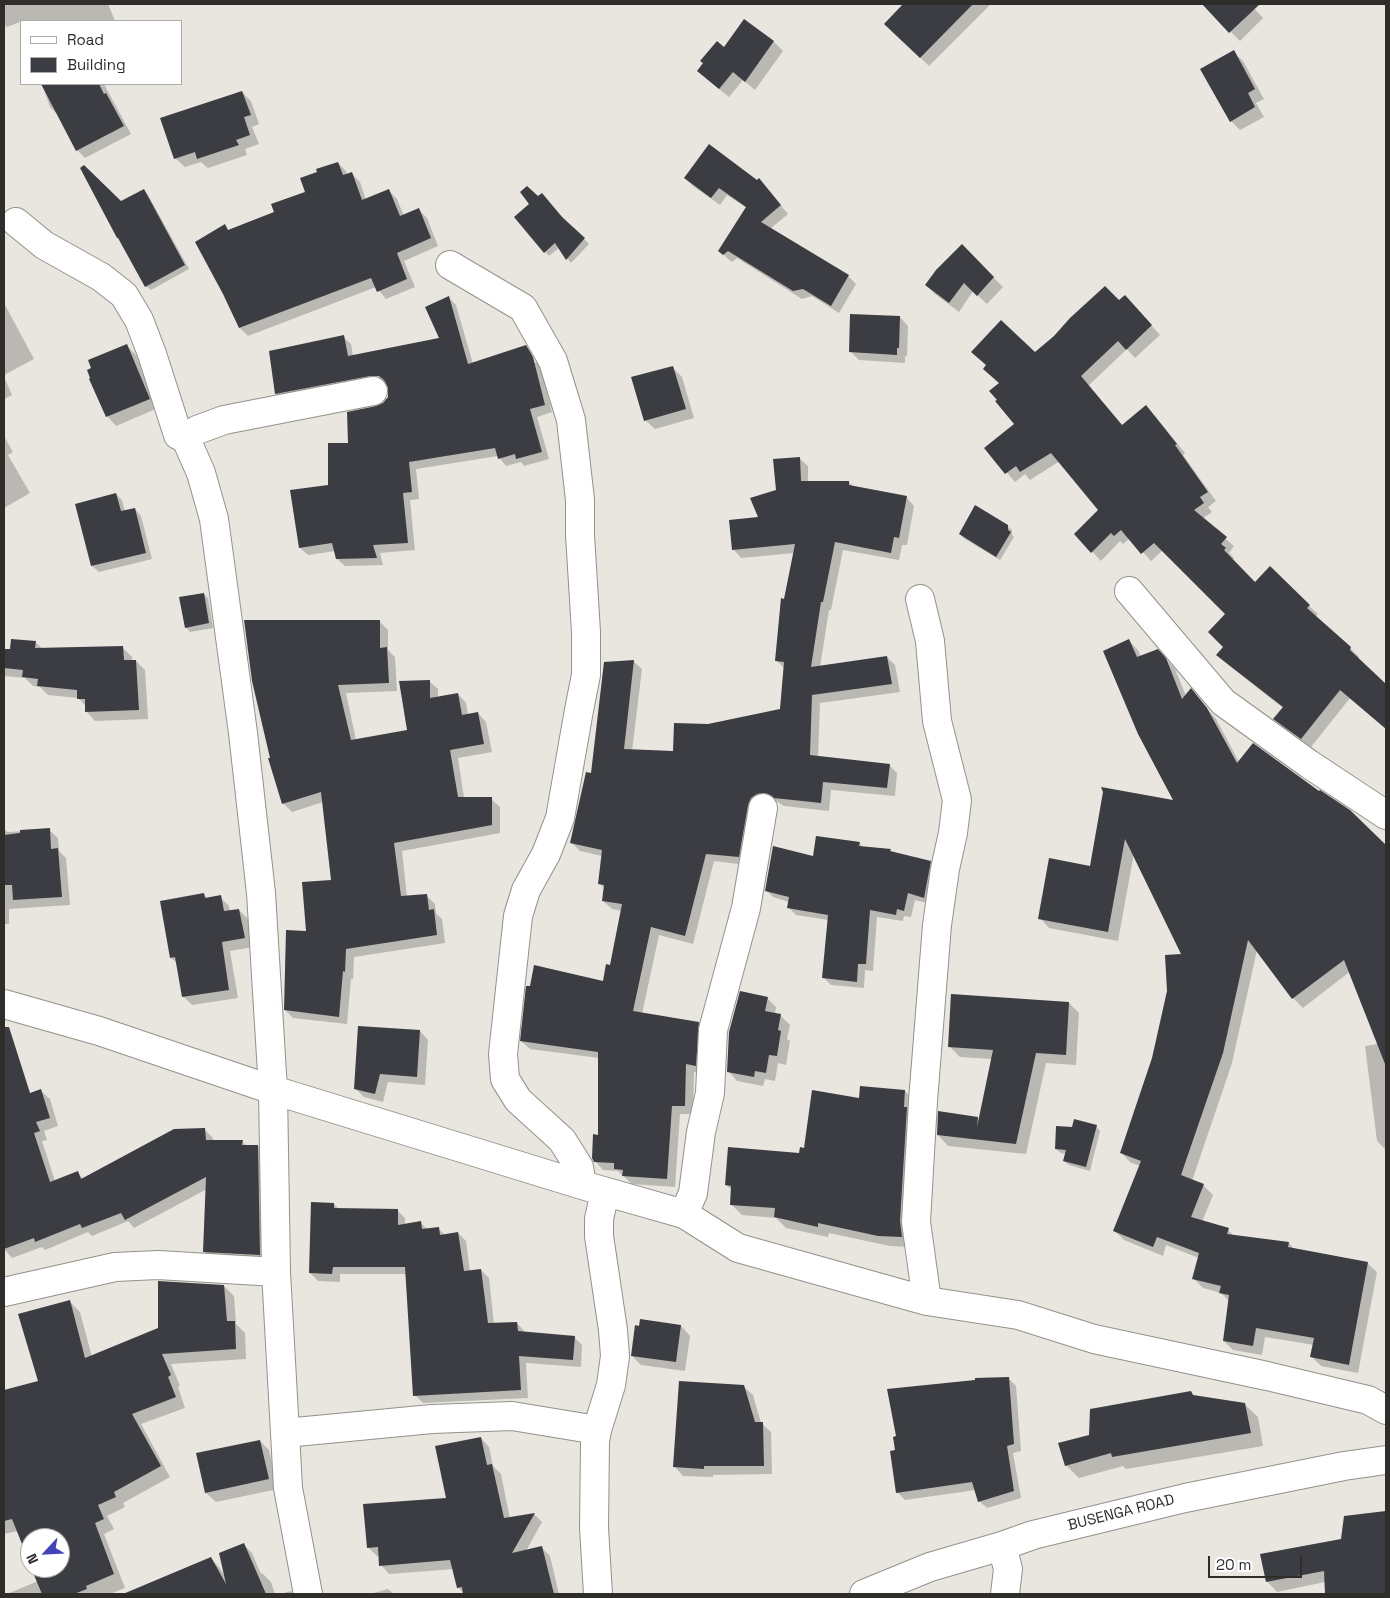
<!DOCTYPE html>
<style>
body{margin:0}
#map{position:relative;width:1390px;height:1598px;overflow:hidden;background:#e9e6df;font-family:"Space Grotesk",sans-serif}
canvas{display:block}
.frame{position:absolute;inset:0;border:5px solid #2e2d2a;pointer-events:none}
.legend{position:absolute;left:20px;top:20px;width:162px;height:65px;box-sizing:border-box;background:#fff;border:1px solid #ababaa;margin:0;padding:6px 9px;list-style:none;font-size:15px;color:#2e2d2a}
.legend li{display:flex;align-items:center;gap:10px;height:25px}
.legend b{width:25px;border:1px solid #ababaa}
.north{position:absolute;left:20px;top:1528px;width:50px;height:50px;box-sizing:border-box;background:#fff;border:1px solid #ababaa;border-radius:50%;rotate:245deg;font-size:14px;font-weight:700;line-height:20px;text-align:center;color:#2e2d2a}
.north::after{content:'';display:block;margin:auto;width:18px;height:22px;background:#4243b8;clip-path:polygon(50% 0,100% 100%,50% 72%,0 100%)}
.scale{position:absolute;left:1208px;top:1556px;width:94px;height:22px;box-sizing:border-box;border:2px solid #2e2d2a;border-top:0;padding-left:6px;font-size:15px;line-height:18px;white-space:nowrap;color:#2e2d2a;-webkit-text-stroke:4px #fff;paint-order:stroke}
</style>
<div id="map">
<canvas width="1390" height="1598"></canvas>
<div class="frame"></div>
<ul class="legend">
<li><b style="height:6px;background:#fff"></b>Road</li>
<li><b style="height:14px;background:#3b3d42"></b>Building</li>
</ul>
<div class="north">N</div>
<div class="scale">20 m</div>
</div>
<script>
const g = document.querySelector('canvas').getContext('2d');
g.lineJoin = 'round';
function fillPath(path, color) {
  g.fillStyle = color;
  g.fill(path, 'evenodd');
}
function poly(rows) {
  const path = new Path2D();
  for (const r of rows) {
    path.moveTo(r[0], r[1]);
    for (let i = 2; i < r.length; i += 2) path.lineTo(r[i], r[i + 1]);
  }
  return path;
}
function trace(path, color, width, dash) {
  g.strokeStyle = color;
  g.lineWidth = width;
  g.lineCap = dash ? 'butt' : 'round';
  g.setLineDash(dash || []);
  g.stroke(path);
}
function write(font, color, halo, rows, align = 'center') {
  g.font = font + ' "Space Grotesk",sans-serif';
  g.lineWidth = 5;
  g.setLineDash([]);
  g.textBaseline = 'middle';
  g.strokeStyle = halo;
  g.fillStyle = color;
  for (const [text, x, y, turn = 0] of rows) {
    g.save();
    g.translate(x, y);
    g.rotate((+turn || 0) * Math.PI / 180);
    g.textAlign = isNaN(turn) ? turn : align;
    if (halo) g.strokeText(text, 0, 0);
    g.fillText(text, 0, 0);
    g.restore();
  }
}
const shadow = poly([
 [4,4,108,4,115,21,21,21,21,26,20,22,7,27,4,24],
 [905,4,991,4,929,66,886,24],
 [1203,4,1250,4,1263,18,1240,41],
 [774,42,783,51,755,90,743,80,729,97,708,80,724,49],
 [1233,52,1243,61,1264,99,1256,103,1264,117,1240,130,1231,121],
 [42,84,104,84,131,134,85,158,77,150,58,115,50,107],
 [242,92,251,101,259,124,252,127,259,144,245,149,247,155,208,168,201,162,185,167,175,158],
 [338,163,346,171,347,175,352,174,360,182,366,200,389,191,397,199,404,216,419,210,427,218,438,246,404,261,415,287,386,299,376,287,248,336,240,328,224,294,224,226,229,231,276,213,307,193],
 [685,178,757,182,759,180,788,214,770,229,848,276,856,284,839,313,812,296,802,299,737,258,732,262,728,259,720,251,747,208,727,195,720,205,693,186],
 [144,190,148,195,189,269,151,290,146,286,121,203],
 [538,198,546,199,566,221,589,244,571,263,559,248,549,256,516,217],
 [962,246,1003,287,987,304,973,291,959,312,935,294,926,285],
 [449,298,456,305,473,364,526,347,533,354,540,366,552,412,537,417,549,459,524,466,521,462,506,466,498,456,416,469,419,499,410,500,415,550,380,553,383,565,345,566,337,559,335,551,308,555,300,548,350,444,376,408,384,404,389,397,390,388,387,384,379,383,284,401,276,394,343,337,351,344,353,356,441,339],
 [529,353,532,353,537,362,535,363],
 [1119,302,1133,305,1160,335,1135,358,1127,349,1088,386,1123,426,1146,407,1155,416,1185,453,1183,455,1216,501,1208,507,1212,512,1202,519,1234,546,1229,553,1234,558,1232,560,1255,583,1309,606,1318,614,1315,617,1350,648,1359,657,1358,659,1386,685,1386,729,1350,698,1311,747,1283,727,1275,719,1283,708,1227,664,1218,655,1225,647,1226,614,1163,550,1151,561,1130,538,1123,544,1120,541,1101,561,1076,534,1100,510,1060,461,1030,480,1025,474,1015,482,986,448,1015,424,1035,353],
 [4,303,34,359,4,375],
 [900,317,908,326,907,356,905,356,905,363,859,360,850,351],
 [127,346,136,355,158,408,116,426,107,416],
 [673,368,682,377,694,418,655,429,645,420],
 [4,377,12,395,4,399],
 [4,436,13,452,8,455,30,493,4,508],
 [799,458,808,466,808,482,849,482,855,488,906,497,914,506,907,545,902,545,899,560,843,550,831,610,829,610,820,667,887,657,895,665,900,692,820,703,818,757,889,765,897,773,895,796,831,790,829,811,784,806,776,801,767,801,747,865,714,861,693,944,659,935,642,1014,698,1023,707,1032,704,1074,694,1072,693,1114,680,1114,675,1187,632,1184,618,1171,603,1170,595,1161,599,1136,599,1058,530,1049,521,1041,604,983,610,967,622,911,612,909,603,901,605,889,599,883,602,856,580,851,572,843,592,774,633,661,642,669,632,751,674,752,709,726,781,711,785,669,776,660,785,600,794,553,741,558,733,549,760,518],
 [116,494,122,500,125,512,135,509,141,516,152,559,99,572,92,566],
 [1007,526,1012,530,1012,535,1014,537,1000,560,965,539,960,534],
 [204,594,208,598,213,628,190,632,186,627],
 [379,621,388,630,388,650,395,657,397,691,346,693,356,740,408,731,429,681,438,689,438,698,458,694,466,703,468,715,478,713,486,722,492,752,458,758,464,798,491,799,500,807,500,833,402,851,407,897,426,895,435,904,436,913,442,919,445,943,354,957,353,979,351,979,347,1024,293,1018,285,1010,307,933,332,881,323,802,292,812,284,804,270,759],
 [1129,641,1138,650,1141,657,1157,650,1167,660,1175,669,1186,696,1191,690,1216,719,1239,762,1319,793,1349,811,1386,846,1386,946,1356,974,1352,970,1303,1008,1293,998,1257,950,1232,1063,1192,1181,1203,1185,1213,1195,1202,1222,1228,1230,1235,1237,1289,1243,1294,1249,1367,1263,1377,1272,1358,1373,1321,1366,1312,1357,1314,1345,1265,1337,1262,1355,1233,1350,1224,1341,1229,1301,1221,1293,1203,1288,1194,1279,1199,1258,1166,1245,1163,1256,1124,1240,1114,1230,1140,1166,1130,1162,1121,1152,1153,1058,1183,955,1134,853,1118,941,1049,928,1040,918,1091,867,1105,791,1176,802],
 [35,642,43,649,123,648,132,657,132,661,136,661,145,670,148,719,95,721,86,711,86,706,78,698,48,695,40,687,33,686,25,678,4,676,4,650,12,650],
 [4,828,7,832,49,830,58,838,59,851,66,858,70,905,9,909,9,924,4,924],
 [859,843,863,847,890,850,893,853,930,862,937,869,931,904,915,900,911,917,904,916,903,921,877,917,873,971,865,970,864,988,831,985,824,978,828,920,796,915,789,908,789,902,773,897,766,890,814,858],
 [204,894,208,899,220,897,229,906,230,912,239,910,248,919,253,947,230,951,238,998,192,1005,183,996,178,964,171,958],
 [1386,970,1386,1150,1377,1141,1365,1046,1378,1044,1355,986],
 [767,998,776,1007,775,1014,780,1015,790,1025,787,1039,790,1041,786,1065,778,1063,775,1081,765,1079,763,1086,737,1081,728,1071],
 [1069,1003,1079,1013,1076,1065,1046,1063,1026,1154,948,1146,938,1135,977,1118,979,1120,992,1059,960,1057,950,1047],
 [359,1027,420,1031,428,1040,425,1085,388,1082,383,1102,364,1097,355,1088],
 [9,1075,31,1094,41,1091,50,1099,58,1126,44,1131,47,1140,42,1141,55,1181,77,1172,83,1179,204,1129,213,1138,213,1141,242,1142,247,1146,258,1146,266,1155,268,1263,213,1260,205,1252,207,1189,134,1228,128,1221,92,1236,88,1232,45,1250,42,1247,12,1258,4,1249,4,1077],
 [905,1091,915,1102,912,1247,890,1246,829,1233,828,1237,786,1228,776,1218,742,1215,731,1204,732,1190,726,1185,801,1154,860,1099],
 [1096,1126,1100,1131,1090,1171,1069,1165,1064,1161,1066,1154,1061,1153,1056,1149,1073,1129],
 [334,1204,339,1209,397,1210,405,1218,405,1225,420,1222,428,1230,438,1228,445,1235,458,1233,466,1241,470,1272,481,1270,489,1278,494,1324,517,1323,525,1332,574,1337,582,1345,581,1367,526,1363,528,1398,423,1403,415,1395,407,1274,340,1274,340,1282,318,1281,310,1273],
 [224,1286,234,1296,236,1324,245,1333,246,1359,171,1364,180,1386,178,1387,185,1408,141,1424,170,1477,123,1503,125,1507,107,1516,114,1529,104,1534,125,1588,110,1594,7,1594,38,1581,33,1568,60,1568,60,1538,30,1538,30,1561,18,1531,4,1534,4,1392,40,1382,70,1302,80,1312,92,1357,159,1329],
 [681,1326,690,1336,685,1371,641,1365,632,1356],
 [1008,1378,1016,1386,1021,1451,1013,1453,1021,1498,987,1508,979,1501,976,1490,905,1500,897,1492,896,1451],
 [743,1386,753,1395,761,1423,771,1432,772,1474,713,1475,713,1477,683,1476,674,1466],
 [1194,1396,1244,1404,1258,1417,1263,1446,1126,1469,1123,1466,1079,1478,1066,1465,1090,1436],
 [481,1438,489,1447,493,1466,501,1474,510,1519,534,1514,542,1522,526,1551,541,1547,550,1556,559,1594,464,1594,458,1587,454,1569,389,1574,381,1565,380,1556,377,1556,368,1547,447,1499],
 [260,1441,269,1450,278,1489,216,1502,206,1493],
 [1386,1512,1386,1594,1326,1594,1325,1582,1277,1592,1267,1581,1342,1540,1345,1517],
 [243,1544,252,1553,261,1574,262,1573,271,1582,275,1594,127,1594,210,1558,219,1567,225,1576],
 [388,1589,394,1594,370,1594],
 [291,1591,294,1594,280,1594]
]);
const building = poly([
 [903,4,973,4,920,58,884,24],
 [1202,4,1260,4,1229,33],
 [744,19,774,41,745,82,733,72,719,89,697,71,703,63,700,61,717,41,724,47],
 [1234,50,1255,89,1248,93,1255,107,1230,122,1200,69],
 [41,84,99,84,104,94,106,93,124,126,76,151],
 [242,91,251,115,244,117,250,135,236,140,239,145,197,159,195,152,174,159,160,118],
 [709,144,757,180,759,178,781,205,761,222,849,275,831,306,803,289,793,291,728,251,723,255,718,251,746,207,719,188,711,198,684,178],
 [338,162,343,175,352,172,362,200,389,189,400,216,419,208,431,238,397,253,407,279,377,292,371,278,239,328,223,294,195,242,225,224,228,230,274,212,271,204,305,192,300,178,317,172,316,169],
 [84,165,121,201,144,189,185,265,145,287,118,238,117,238,80,168],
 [527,186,538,196,542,193,562,217,585,238,566,260,555,243,544,253,514,217,529,204,520,192],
 [962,244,994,277,977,296,964,283,949,303,925,285,936,270],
 [1105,286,1119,300,1125,295,1152,325,1126,350,1118,341,1081,376,1122,425,1146,405,1177,444,1175,445,1208,492,1200,497,1204,503,1194,510,1227,537,1221,544,1226,548,1224,550,1255,582,1270,566,1310,605,1307,608,1351,647,1350,650,1386,684,1386,729,1340,690,1301,739,1273,719,1283,707,1216,655,1223,647,1208,632,1225,614,1154,543,1141,554,1121,530,1114,536,1111,533,1091,553,1074,534,1098,510,1051,453,1020,472,1016,466,1005,474,984,448,1014,424,995,401,997,400,989,391,999,383,983,369,986,365,971,352,1001,320,1035,352,1054,336,1070,318],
 [449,296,468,364,526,345,533,357,545,405,530,409,542,452,516,459,515,454,498,459,495,448,409,462,412,492,403,493,408,543,373,545,377,558,336,559,332,543,299,548,290,490,328,485,328,443,348,443,347,412,376,406,383,403,388,397,388,388,384,380,379,376,370,376,275,394,269,351,344,335,348,356,439,338,425,307],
 [850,314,900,316,899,348,897,348,897,355,849,352],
 [127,344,150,399,106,417,89,379,90,378,87,370,91,368,88,360],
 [673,366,686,409,644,421,631,377],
 [800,457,801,481,849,481,849,485,907,496,899,538,894,537,891,553,835,542,823,602,821,602,811,667,887,656,892,684,812,695,810,755,890,764,887,788,823,782,821,803,774,798,765,793,757,794,751,798,748,805,739,857,706,854,685,936,651,927,633,1011,699,1022,696,1066,686,1064,685,1106,672,1106,667,1179,622,1176,623,1170,614,1169,614,1163,594,1162,592,1158,593,1134,598,1135,598,1052,520,1041,526,986,530,986,534,965,603,981,606,964,610,965,622,904,602,901,604,885,598,884,602,850,570,843,586,772,591,773,604,662,634,660,624,749,673,751,674,723,708,724,780,709,784,662,775,661,781,598,784,599,795,544,732,550,729,520,758,517,750,498,776,490,773,459],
 [116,493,121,511,135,508,146,553,91,566,75,504],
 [975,505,1008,525,1008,530,1011,532,996,557,959,534],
 [204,593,209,623,185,628,179,597],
 [244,620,380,620,380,648,387,647,389,683,338,685,351,740,407,730,399,681,430,680,430,698,458,693,462,715,478,712,484,744,450,750,458,797,492,797,492,825,394,843,401,896,427,894,429,910,434,909,437,935,346,949,345,972,343,971,339,1017,284,1010,286,930,306,931,302,882,331,880,321,792,282,804,268,758,270,758,252,681],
 [11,639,36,641,35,648,123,646,124,660,136,660,139,710,85,712,85,699,77,699,77,690,37,686,38,679,22,677,23,670,4,668,4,649,10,649],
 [1129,639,1137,657,1158,649,1166,658,1182,699,1191,688,1207,708,1237,763,1253,743,1319,791,1320,790,1350,810,1386,845,1386,1063,1385,1064,1344,960,1292,999,1248,940,1223,1053,1181,1175,1204,1184,1191,1217,1229,1228,1227,1234,1289,1242,1288,1247,1368,1262,1349,1365,1310,1357,1314,1338,1256,1328,1253,1346,1223,1341,1229,1295,1219,1293,1221,1286,1192,1279,1199,1253,1157,1237,1153,1247,1113,1231,1141,1161,1120,1153,1152,1058,1167,991,1165,955,1181,954,1125,839,1108,932,1038,919,1049,858,1090,866,1103,792,1101,787,1173,800,1138,734,1103,651],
 [50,828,51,849,58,848,62,897,13,900,12,885,4,885,4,835,20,833,20,830],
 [816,836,860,842,859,846,891,849,890,851,931,861,924,898,908,893,904,911,897,909,896,915,870,910,866,964,858,964,857,982,822,978,828,915,787,908,789,897,765,891,773,846,813,856],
 [204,893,205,898,221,895,224,911,239,909,245,938,222,942,229,990,182,997,175,957,170,958,160,901],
 [740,991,768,997,765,1011,781,1014,778,1030,781,1031,777,1056,769,1055,766,1073,755,1071,754,1077,727,1072,729,1032],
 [951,994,1069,1002,1066,1055,1036,1053,1016,1144,937,1135,938,1111,978,1117,977,1127,993,1050,948,1047],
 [358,1026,420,1030,417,1077,380,1074,375,1094,354,1089],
 [4,1027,9,1027,30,1093,41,1089,50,1118,36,1122,40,1131,34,1133,50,1182,78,1171,81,1179,174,1129,205,1128,206,1140,243,1140,242,1145,258,1145,260,1255,203,1252,206,1177,125,1220,121,1213,82,1228,80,1224,35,1242,34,1238,4,1249],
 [860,1086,905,1090,904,1107,907,1107,900,1221,902,1237,878,1236,818,1223,818,1227,774,1217,775,1208,730,1205,731,1186,725,1185,728,1147,799,1153,800,1147,804,1148,812,1090,859,1098],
 [1074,1119,1097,1125,1086,1167,1063,1161,1066,1150,1055,1149,1056,1126,1072,1127],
 [311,1202,334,1203,334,1208,398,1209,398,1225,421,1221,422,1229,439,1227,440,1235,458,1232,464,1271,481,1269,488,1323,517,1322,518,1331,575,1336,573,1360,519,1356,521,1390,413,1396,405,1267,333,1267,332,1274,309,1273],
 [158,1281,224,1285,227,1321,235,1321,236,1349,162,1354,171,1375,168,1377,176,1397,132,1414,161,1466,114,1492,116,1497,98,1505,104,1519,95,1523,114,1574,86,1586,87,1589,74,1594,42,1594,31,1568,60,1568,60,1538,30,1538,30,1564,12,1519,4,1521,4,1390,38,1381,18,1314,70,1300,85,1358,158,1328],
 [640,1319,681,1325,676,1362,631,1356,635,1325,639,1326],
 [1009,1377,1014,1444,1007,1446,1014,1491,978,1502,972,1482,896,1493,890,1451,895,1450,893,1437,896,1436,887,1389,975,1380,975,1378],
 [679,1381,744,1385,755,1422,763,1422,764,1466,704,1466,704,1469,673,1467],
 [1191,1391,1193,1395,1245,1403,1251,1433,1112,1457,1111,1453,1065,1466,1058,1443,1089,1435,1090,1409],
 [481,1437,487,1465,492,1464,504,1518,535,1513,512,1553,542,1546,554,1594,463,1594,462,1587,457,1588,450,1560,379,1566,378,1547,367,1548,363,1504,446,1498,435,1446],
 [260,1440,269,1479,205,1493,196,1453],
 [1386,1511,1386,1594,1325,1594,1324,1571,1266,1582,1260,1554,1341,1539,1344,1516],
 [244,1543,266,1594,123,1594,211,1557,226,1584,219,1553]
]);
const minor = poly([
 [16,222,44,245,101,277,124,295,139,320,152,354,178,435,186,439],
 [450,265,523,308,553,361,571,420,580,500,580,535,586,632,586,675,579,710,560,818,546,854,526,890,518,916,503,1054,505,1079,518,1100,562,1140,579,1167,582,1185],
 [1129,591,1223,702,1309,764,1386,815],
 [920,599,930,641,937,721,957,800,953,833,945,869,937,925,923,1101,916,1222,927,1301],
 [4,1004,99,1031,273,1090,582,1185,684,1214,738,1248,927,1301,1018,1315,1094,1339,1267,1376,1368,1400,1386,1410],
 [684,1214,693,1193,701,1132,710,1093,713,1030,746,908,763,808],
 [4,1292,115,1267,158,1265,276,1272],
 [285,1433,432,1419,512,1416,597,1430],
 [1002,1546,1008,1569,1005,1594],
 [308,1594,288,1488,285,1433,276,1272,273,1090,261,893,243,733,214,519,201,473,186,439,197,430,224,420,373,391],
 [598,1594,594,1528,595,1442,597,1430,611,1385,615,1356,613,1330,599,1236,599,1219,605,1192],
 [864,1594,930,1567,1002,1546,1033,1535,1185,1498,1344,1466,1386,1460]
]);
const streetNames = [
 ["BUSENGA ROAD",1121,1513,-14]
];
fillPath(shadow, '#0003');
fillPath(building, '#3b3d42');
trace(minor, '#94918a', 30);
trace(minor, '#fff', 28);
write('15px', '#2e2d2a', '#fff', streetNames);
</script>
